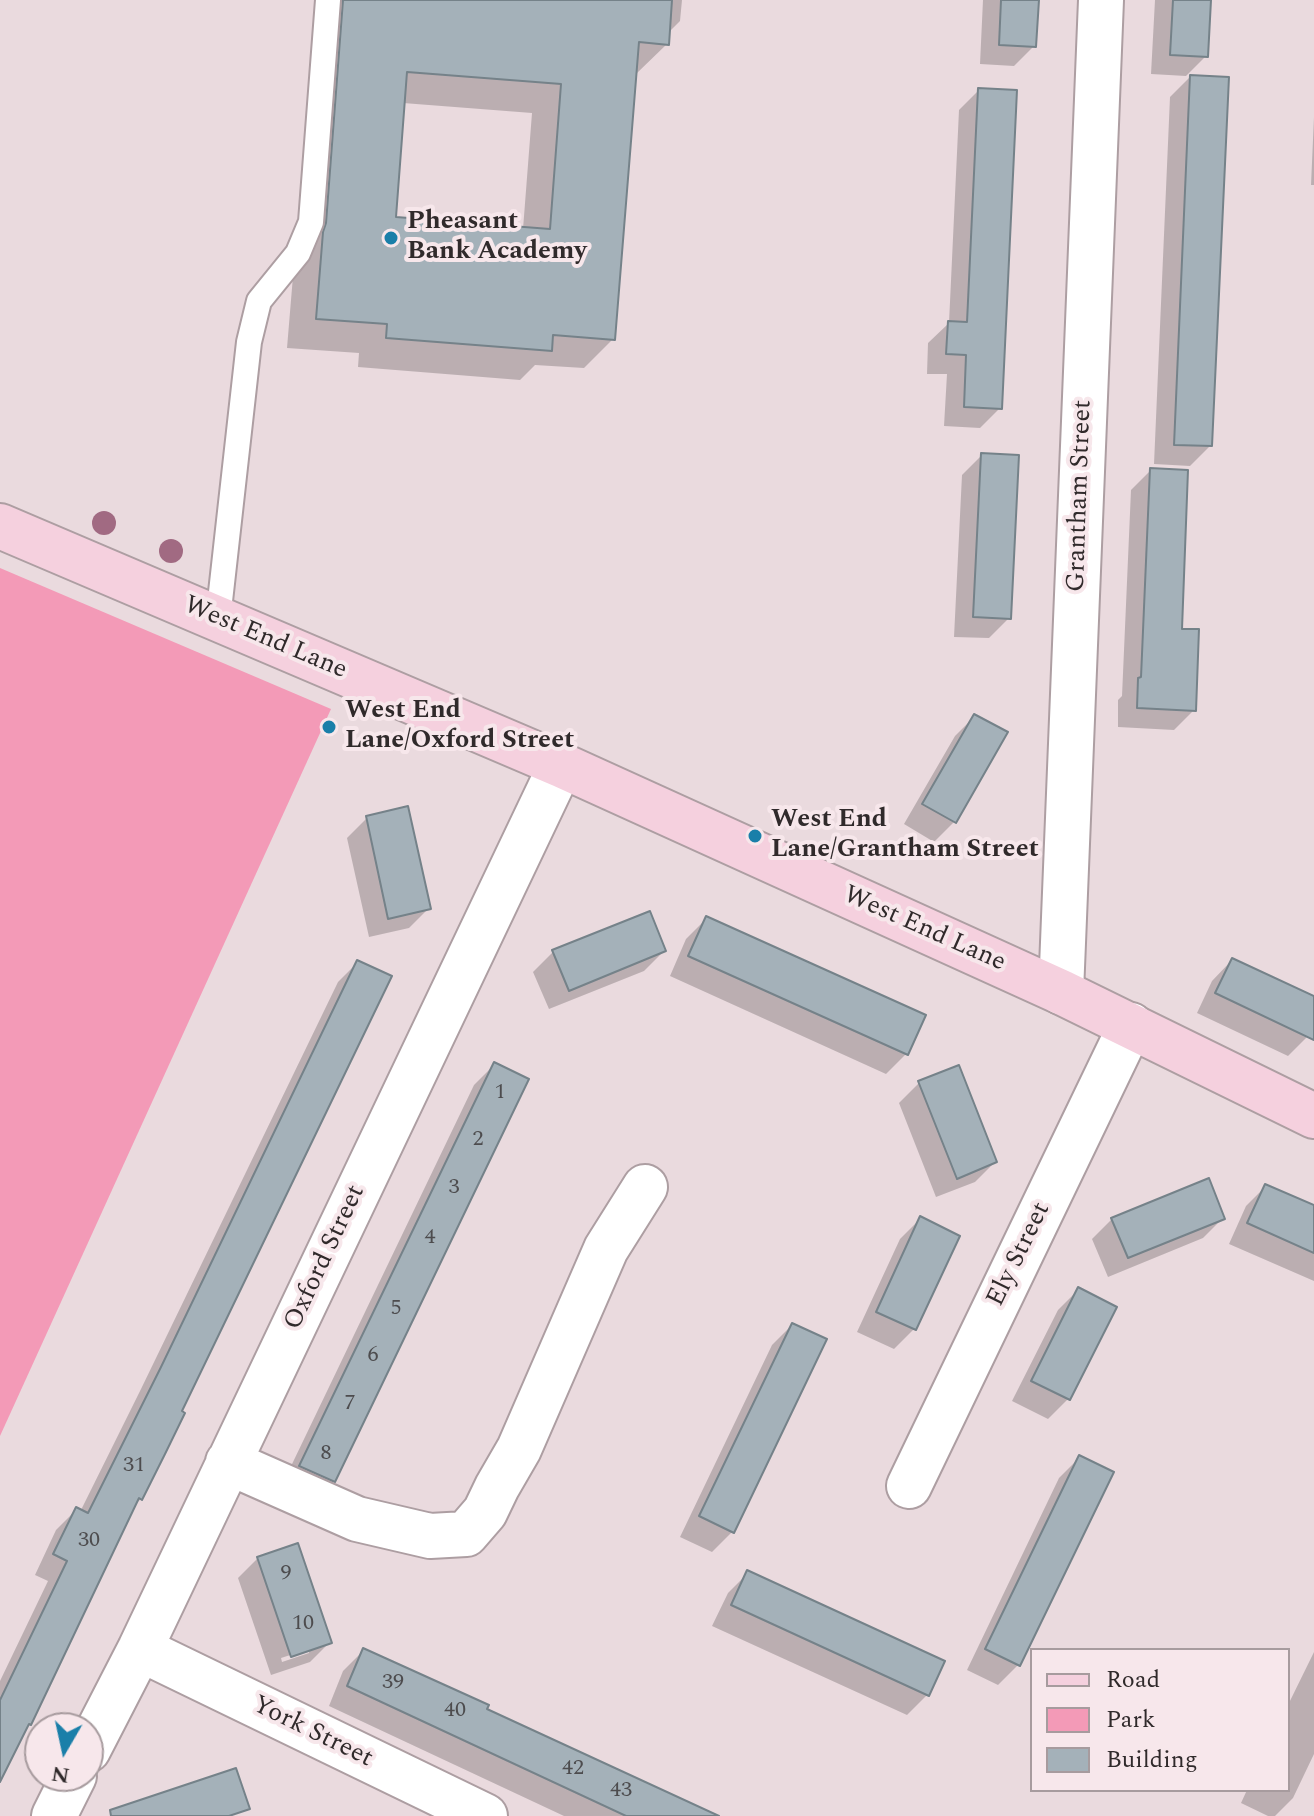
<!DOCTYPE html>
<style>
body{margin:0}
#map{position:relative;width:1314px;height:1816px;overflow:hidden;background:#eadade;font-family:Spectral,serif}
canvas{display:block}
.legend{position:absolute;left:1030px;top:1648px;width:260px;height:144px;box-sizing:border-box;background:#f7e7eb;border:2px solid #a79b9e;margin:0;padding:10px 14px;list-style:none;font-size:24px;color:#302a2b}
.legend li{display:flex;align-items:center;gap:16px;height:40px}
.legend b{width:40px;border:2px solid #a79b9e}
.north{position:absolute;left:24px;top:1712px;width:80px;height:80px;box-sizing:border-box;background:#f7e7eb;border:2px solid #a79b9e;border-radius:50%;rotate:189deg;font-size:22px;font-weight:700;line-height:32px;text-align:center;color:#302a2b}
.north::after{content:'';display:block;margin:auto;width:28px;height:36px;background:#1a7fa9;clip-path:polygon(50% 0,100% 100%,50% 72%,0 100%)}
</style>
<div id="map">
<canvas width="1314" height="1816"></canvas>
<ul class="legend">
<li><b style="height:10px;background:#f5d0de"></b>Road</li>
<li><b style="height:22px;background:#f39ab7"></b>Park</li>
<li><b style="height:22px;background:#a4b1b9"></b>Building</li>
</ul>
<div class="north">N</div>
</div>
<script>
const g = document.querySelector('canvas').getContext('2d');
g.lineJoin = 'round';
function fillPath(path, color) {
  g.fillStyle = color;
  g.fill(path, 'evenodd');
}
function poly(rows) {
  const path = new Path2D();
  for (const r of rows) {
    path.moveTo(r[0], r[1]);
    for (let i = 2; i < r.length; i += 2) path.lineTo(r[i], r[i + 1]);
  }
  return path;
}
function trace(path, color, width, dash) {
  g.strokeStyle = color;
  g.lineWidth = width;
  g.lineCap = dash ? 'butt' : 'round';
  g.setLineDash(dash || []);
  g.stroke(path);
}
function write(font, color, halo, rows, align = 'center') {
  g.font = font + ' Spectral,serif';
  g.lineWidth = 8;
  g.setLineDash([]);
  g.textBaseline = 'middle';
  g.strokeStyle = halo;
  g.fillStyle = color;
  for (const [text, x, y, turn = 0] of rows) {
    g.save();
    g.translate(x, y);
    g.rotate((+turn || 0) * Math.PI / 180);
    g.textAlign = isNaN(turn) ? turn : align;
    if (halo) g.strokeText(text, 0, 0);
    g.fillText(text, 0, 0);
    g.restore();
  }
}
const green = poly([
 [0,568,331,709,0,1436]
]);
const shadow = poly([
 [315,0,682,0,680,21,668,33,667,44,637,73,634,73,613,339,584,368,535,365,520,380,358,367,359,353,287,348,294,264,297,254],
 [403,103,532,113,523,229,394,219],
 [983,0,1037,0,1034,46,1014,66,980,64],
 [1155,0,1209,0,1206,56,1186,76,1151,74],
 [1190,77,1210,446,1190,466,1154,464,1170,97],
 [979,90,1000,408,980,428,944,426,947,374,927,374,928,343,949,323,959,110],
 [1314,117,1314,185,1311,185],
 [982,455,1009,618,989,638,954,637,962,475],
 [1151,470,1194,710,1174,730,1118,727,1118,700,1122,696,1131,490],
 [975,716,1005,733,954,822,934,842,904,824,955,736],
 [367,818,429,908,409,928,369,937,347,838],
 [706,919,906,1054,886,1074,670,976,686,939],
 [664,951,644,971,549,1009,533,972,553,952],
 [1232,960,1314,999,1314,1023,1308,1036,1288,1056,1197,1013,1212,981],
 [358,962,179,1412,141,1499,133,1506,0,1778,0,1681,48,1581,35,1575,56,1530,76,1510,80,1512,141,1389,338,982],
 [494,1065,333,1481,313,1501,281,1487,474,1085],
 [919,1083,995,1162,975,1182,936,1197,899,1103],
 [1266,1186,1314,1207,1314,1281,1229,1244,1246,1206],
 [1223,1218,1203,1238,1108,1277,1092,1239,1112,1219],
 [920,1219,957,1236,914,1329,894,1349,857,1332,900,1239],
 [1078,1290,1114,1308,1068,1399,1048,1419,1012,1401,1058,1310],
 [792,1325,732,1532,712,1552,680,1537,772,1345],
 [1079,1458,1018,1665,998,1685,967,1670,1059,1478],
 [258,1558,330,1642,310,1662,271,1675,238,1578],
 [309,1649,309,1653,282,1662,281,1658],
 [748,1573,927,1695,907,1715,712,1626,728,1593],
 [363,1651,484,1710,714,1816,564,1816,329,1706,343,1671],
 [1314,1652,1314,1754,1293,1798,1275,1816,1268,1816,1241,1803,1247,1790,1288,1790,1288,1705]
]);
const building = poly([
 [343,0,672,0,669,45,639,42,615,340,553,335,552,351,386,338,387,324,316,319,323,232,326,223,343,0],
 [407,72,561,84,550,229,396,217,407,72],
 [1001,0,1039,0,1036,47,999,45,1001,0],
 [1173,0,1211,0,1208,57,1170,55,1173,0],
 [1190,75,1229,77,1212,446,1174,445,1190,75],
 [978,88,1017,90,1002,409,964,407,966,355,946,354,948,321,967,322,978,88],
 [981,453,1019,455,1011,619,973,617,981,453],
 [1150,468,1188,470,1182,629,1199,629,1196,711,1137,708,1138,678,1141,677,1150,468],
 [974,714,1008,732,956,823,922,804,974,714],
 [408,806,431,909,388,919,366,816,408,806],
 [650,911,666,951,569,991,552,950,650,911],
 [706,916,926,1015,908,1055,688,956,706,916],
 [1232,958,1314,996,1314,1040,1215,993,1232,958],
 [357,960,392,976,182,1411,185,1413,165,1454,142,1500,139,1498,31,1725,29,1724,0,1782,0,1700,67,1561,53,1554,76,1507,88,1513,161,1367,357,960],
 [494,1062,529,1079,335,1482,299,1466,494,1062],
 [959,1065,997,1162,957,1179,918,1081,959,1065],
 [1209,1178,1225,1219,1128,1258,1111,1218,1209,1178],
 [1265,1184,1314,1205,1314,1253,1247,1223,1265,1184],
 [920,1216,960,1236,916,1330,876,1312,920,1216],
 [1078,1287,1117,1307,1070,1400,1031,1381,1078,1287],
 [792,1323,827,1339,734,1533,699,1516,792,1323],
 [1079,1455,1114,1472,1020,1666,985,1649,1079,1455],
 [298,1543,332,1643,291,1657,257,1557,298,1543],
 [747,1570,945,1661,929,1696,731,1605,747,1570],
 [363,1648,489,1705,487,1709,719,1816,626,1816,347,1686,363,1648],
 [236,1768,250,1809,229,1816,111,1816,110,1810,236,1768]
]);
const lane = poly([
 [218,619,249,342,259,301,298,253,311,222,328,0]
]);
const street = poly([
 [1061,992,1101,0],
 [228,1462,357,1519,430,1536,466,1534,485,1512,497,1487,519,1449,606,1249,645,1187],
 [909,1486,1131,1025],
 [140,1649,485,1816],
 [88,1750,140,1649,561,765],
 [54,1816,74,1776]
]);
const secondary = poly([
 [0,526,561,765,1061,992,1314,1116]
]);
const trees = [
 [104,523],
 [171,551]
];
const markers = [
 [391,238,8,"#1a7fa9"],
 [329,727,8,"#1a7fa9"],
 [755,836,8,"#1a7fa9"]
];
const numberNames = [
 ["1",500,1094],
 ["2",478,1141],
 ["3",454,1189],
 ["4",430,1239],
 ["5",396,1310],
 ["6",373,1357],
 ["7",350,1405],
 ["8",326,1455],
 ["31",134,1467],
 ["30",89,1542],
 ["9",286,1575],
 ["10",303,1625],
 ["39",393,1684],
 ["40",455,1712],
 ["42",573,1770],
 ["43",621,1792]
];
const poiNames = [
 ["Pheasant",407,223],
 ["Bank Academy",407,253],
 ["West End",345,712],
 ["Lane/Oxford Street",345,742],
 ["West End",771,821],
 ["Lane/Grantham Street",771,851]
];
const streetNames = [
 ["Grantham Street",1081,496,-88],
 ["West End Lane",265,639,23],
 ["West End Lane",924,930,24],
 ["Ely Street",1020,1255,-64],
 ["Oxford Street",326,1258,-65],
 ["York Street",312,1733,26]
];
fillPath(green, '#f39ab7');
fillPath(shadow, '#0003');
fillPath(building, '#a4b1b9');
trace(building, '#758289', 2);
trace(lane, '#ad9ea2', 28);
trace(street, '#ad9ea2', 48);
trace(secondary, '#ad9ea2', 48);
trace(lane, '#fff', 24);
trace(street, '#fff', 44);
trace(secondary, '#f5d0de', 44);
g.fillStyle = '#a16a82';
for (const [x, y] of trees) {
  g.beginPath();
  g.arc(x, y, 12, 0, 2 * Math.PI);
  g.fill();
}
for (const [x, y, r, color] of markers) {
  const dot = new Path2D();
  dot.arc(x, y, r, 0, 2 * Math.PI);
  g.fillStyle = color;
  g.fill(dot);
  trace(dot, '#f7e7eb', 3);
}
write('22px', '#4d4c4e', null, numberNames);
write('bold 26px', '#302a2b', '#f7e7eb', poiNames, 'left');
write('26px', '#302a2b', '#f7e7eb', streetNames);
</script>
